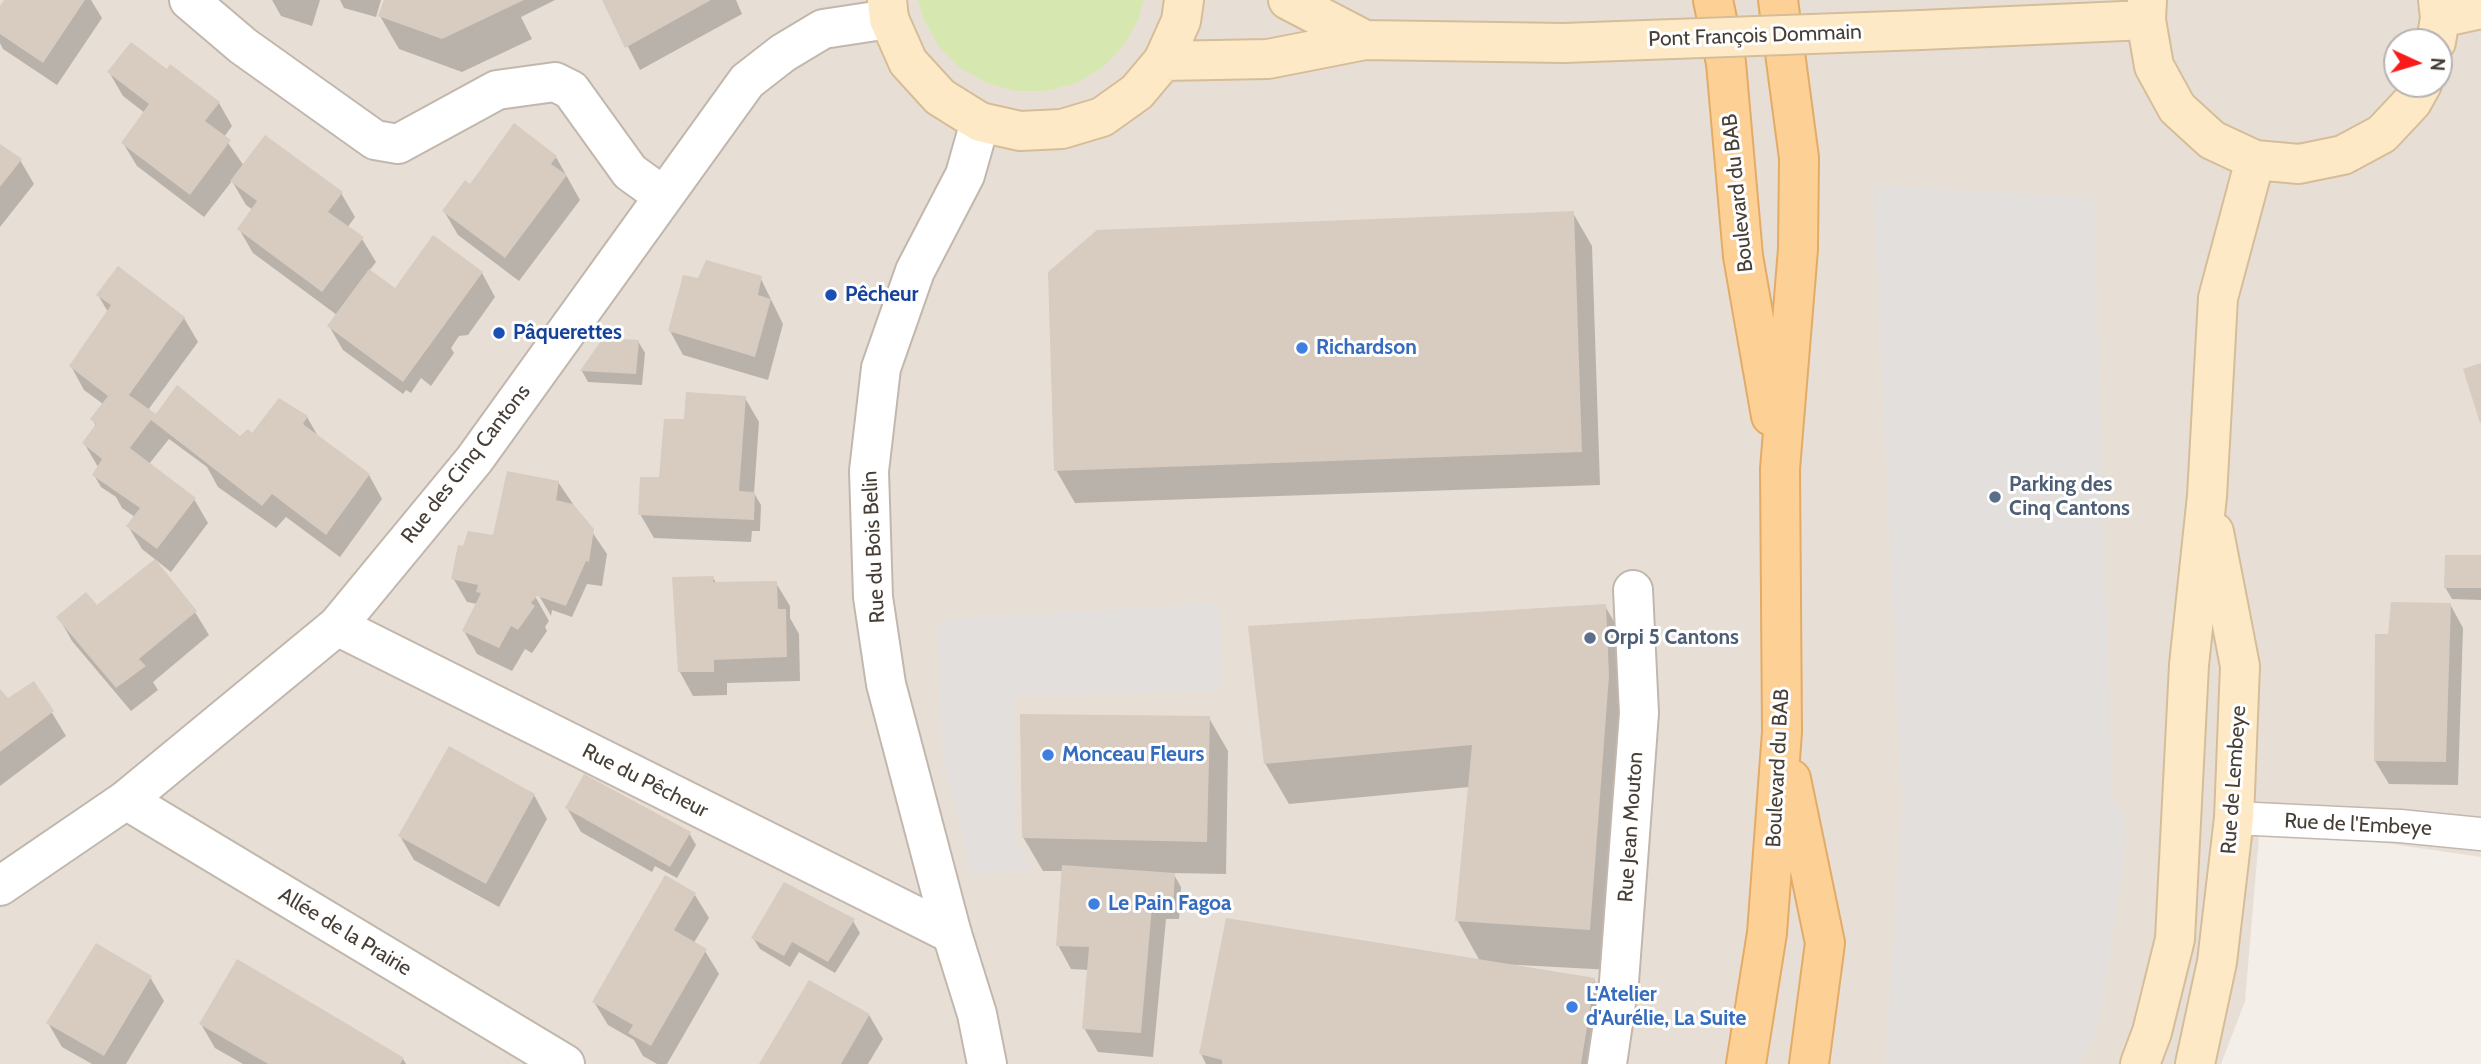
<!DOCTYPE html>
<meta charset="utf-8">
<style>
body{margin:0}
#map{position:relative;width:2481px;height:1064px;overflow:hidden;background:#f3eee7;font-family:Cabin,sans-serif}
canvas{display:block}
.north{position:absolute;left:2383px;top:28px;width:70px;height:70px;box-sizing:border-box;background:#fff;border:2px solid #b5b2af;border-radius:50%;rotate:94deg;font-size:19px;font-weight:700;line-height:28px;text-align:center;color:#473e36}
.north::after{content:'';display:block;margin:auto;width:24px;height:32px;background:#f81b19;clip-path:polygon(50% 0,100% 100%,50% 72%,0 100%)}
</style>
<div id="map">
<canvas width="2481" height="1064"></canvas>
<div class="north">N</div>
</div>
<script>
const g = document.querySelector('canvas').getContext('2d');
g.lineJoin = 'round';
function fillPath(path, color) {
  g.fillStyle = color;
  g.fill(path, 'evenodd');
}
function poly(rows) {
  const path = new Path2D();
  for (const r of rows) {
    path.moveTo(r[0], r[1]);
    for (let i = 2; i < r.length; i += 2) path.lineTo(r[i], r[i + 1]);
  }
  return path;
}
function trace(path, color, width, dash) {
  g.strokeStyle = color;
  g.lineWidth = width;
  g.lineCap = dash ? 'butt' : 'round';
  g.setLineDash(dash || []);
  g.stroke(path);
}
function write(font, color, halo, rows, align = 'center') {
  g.font = font + ' Cabin,sans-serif';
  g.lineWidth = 6;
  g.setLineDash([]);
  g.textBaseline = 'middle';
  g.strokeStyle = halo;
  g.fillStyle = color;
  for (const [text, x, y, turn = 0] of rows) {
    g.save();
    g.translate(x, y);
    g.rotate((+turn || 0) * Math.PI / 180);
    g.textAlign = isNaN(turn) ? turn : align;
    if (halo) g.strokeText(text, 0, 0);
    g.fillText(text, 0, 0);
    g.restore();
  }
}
const residential = poly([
 [0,0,2481,0,2481,857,2260,825,2245,1001,2221,1064,0,1064],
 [2397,42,2439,42,2439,84,2397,84]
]);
const green = poly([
 [918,0,1144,0,1138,20,1123,46,1102,68,1076,83,1046,91,1016,91,987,83,960,68,939,47,924,20]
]);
const parking = poly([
 [1873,185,2094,198,2112,796,2126,820,2126,845,2099,1025,2080,1064,1885,1064,1902,807],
 [1220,603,1222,691,1014,696,1015,840,1031,870,972,875,942,756,937,620]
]);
const shadow = poly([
 [6,0,91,0,102,18,57,85,3,49,0,43,0,9],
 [272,0,320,0,312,26,281,16],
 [340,0,381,0,376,17,344,8],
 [386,0,555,0,521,17,532,39,462,72,399,49,380,16],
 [604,0,736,0,742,14,640,70],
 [109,72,168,72,219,103,232,126,224,137,244,166,341,193,355,217,347,228,362,239,376,262,369,271,395,290,482,273,495,297,468,335,459,336,451,348,454,353,431,386,421,378,411,393,406,390,403,394,343,350,329,326,337,315,253,253,239,229,253,210,246,205,232,181,204,217,137,166,123,143,145,113,123,96],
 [0,146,20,160,34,184,0,227],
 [556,157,580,200,519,281,458,235,444,211,470,186],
 [1573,213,1592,246,1600,485,1075,503,1056,470],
 [760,277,783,324,768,380,683,355,670,331,699,280],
 [98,295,184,318,198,342,148,410,156,416,240,438,307,417,319,438,369,475,382,499,340,557,286,517,276,528,218,487,207,467,169,439,149,464,194,499,208,523,171,572,142,549,128,526,135,517,122,508,116,497,101,487,94,475,98,467,84,443,96,426,92,419,103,404,84,390,71,366,108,312],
 [638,341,645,353,642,385,588,382,582,371],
 [745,398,759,422,754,493,761,505,760,531,752,531,751,542,654,538,640,514,663,480,685,421],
 [558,482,607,554,602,586,587,584,572,617,552,610,551,616,534,587,531,589,549,621,545,627,547,631,532,653,525,649,512,671,477,654,464,631,477,604,467,602,453,578,464,548,495,537],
 [2481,557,2481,600,2452,599,2445,587],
 [713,578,717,584,776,583,790,606,790,618,799,634,800,681,727,683,727,695,693,696,680,672],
 [2450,604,2463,628,2458,785,2389,784,2375,761,2389,636],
 [1605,606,1628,646,1612,970,1481,963,1457,920,1469,787,1289,804,1265,763],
 [96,607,195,612,209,635,153,682,158,690,131,711,72,641,59,618],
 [34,683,66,736,0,786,0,691,8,701],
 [1209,718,1228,751,1226,874,1173,873,1181,887,1179,919,1166,919,1153,1057,1098,1052,1084,1028,1089,970,1071,969,1058,945,1063,871,1043,871,1023,837],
 [534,795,547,819,499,907,414,860,400,836],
 [567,808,689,833,696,845,677,878,655,866,652,872,581,832],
 [695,895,709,918,693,944,705,951,719,974,667,1064,657,1064,643,1056,634,1040,608,1025,594,1002],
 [853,921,860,933,835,973,799,952,790,967,760,949,753,938],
 [150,977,164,1001,126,1064,92,1064,62,1047,48,1023],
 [1594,980,1613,1013,1605,1064,1206,1064,1201,1054],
 [869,1015,883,1039,868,1064,761,1064],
 [201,1024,403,1059,406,1064,243,1064,215,1048]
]);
const building = poly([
 [4,0,85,0,43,63,0,34,0,6],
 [384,0,524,0,442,39,378,16],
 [602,0,711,0,625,48],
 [131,42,167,69,170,64,220,102,205,121,231,140,190,195,121,143,149,104,107,72],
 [514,123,557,156,551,164,567,175,505,258,442,211,465,180,470,184],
 [265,135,343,192,328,212,364,237,322,292,237,229,257,201,230,181],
 [0,144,22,159,0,187],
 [1574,211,1582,452,1054,471,1048,272,1097,230],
 [433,235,483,272,403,382,327,326,369,269,395,288],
 [706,260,762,276,758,295,771,299,755,357,668,331,683,275,698,278],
 [118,266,185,317,129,395,156,414,177,385,240,436,248,429,252,433,279,398,308,416,303,424,370,474,326,535,272,494,262,506,151,420,130,448,196,498,157,549,126,526,140,508,92,475,102,459,82,443,96,424,90,419,108,396,69,366,111,305,96,295],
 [603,338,639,340,636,374,580,371],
 [2481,363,2481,423,2480,423,2463,369],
 [686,392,746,396,739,491,755,492,754,520,638,515,640,477,659,477,664,419,684,419],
 [507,471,559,481,556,500,573,504,594,529,589,562,586,561,566,606,537,596,531,603,535,606,518,630,511,626,499,648,462,631,481,593,476,592,478,585,451,579,458,545,463,546,468,531,493,535],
 [2445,555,2481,555,2481,588,2444,588],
 [155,559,197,611,139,659,146,666,116,688,56,617,86,592,97,605],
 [714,576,713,582,777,581,778,609,786,609,787,657,714,660,714,672,678,672,672,577],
 [2391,602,2451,603,2446,762,2374,761,2375,634,2388,634],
 [1606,604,1609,676,1590,930,1455,921,1472,745,1264,764,1248,626],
 [34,681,54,711,0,752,0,689,8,698],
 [1020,714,1210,716,1207,842,1022,838],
 [449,746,535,794,486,884,398,836],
 [584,774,691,832,670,867,565,808],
 [1062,865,1175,873,1173,908,1152,907,1141,1033,1082,1029,1089,947,1056,946],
 [665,875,696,893,674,930,707,949,651,1046,628,1033,633,1025,592,1002],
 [784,882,855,919,828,962,792,942,784,956,751,938],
 [1226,918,1595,978,1581,1064,1222,1064,1222,1060,1199,1054],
 [96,943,152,976,104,1056,46,1023],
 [237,959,322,1009,404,1058,400,1064,268,1064,199,1024],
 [809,980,870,1014,841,1064,759,1064]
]);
const service = poly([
 [2234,818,2400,826,2481,834]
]);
const minor = poly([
 [189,0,243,46,375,140,398,144,497,90,555,82,571,90,630,172,662,195],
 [337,626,952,934],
 [126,800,565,1064],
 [1607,1064,1619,982,1639,713,1633,590]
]);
const tertiary = poly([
 [980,122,965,175,915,271,881,368,869,471,873,597,886,684,952,934,977,1014,987,1064],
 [0,886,126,800,337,626,474,460,747,81,783,53,823,29,889,19]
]);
const secondary = poly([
 [887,0,889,19,908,62,940,97,980,122,1020,131,1062,129,1102,117,1137,92,1163,61,1181,21,1184,0],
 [1288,0,1365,40],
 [2147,0,2146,20,2154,66,2177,108,2212,140,2255,160,2299,164,2343,155,2382,134,2412,102,2422,84],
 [2440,18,2481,9],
 [1921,30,2146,20],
 [2436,42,2440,18,2438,0],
 [1163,61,1268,59,1365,40,1564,43],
 [2140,1064,2152,1032,2175,939,2189,665,2207,496,2218,298,2255,160],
 [2195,1064,2217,962,2234,818,2240,666,2214,532]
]);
const primary = poly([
 [1713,0,1726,63,1743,256,1771,416],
 [1791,779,1825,943,1809,1064],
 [1746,1064,1767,933,1782,732,1780,469,1798,249,1799,158,1778,0]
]);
const secondaryBridge = poly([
 [1564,43,1921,30]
]);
const markers = [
 [831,295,7,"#1a4fb4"],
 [499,333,7,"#1a4fb4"],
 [1302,348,7,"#3f7fe0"],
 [1995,497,7,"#5c6f8a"],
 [1590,638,7,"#5c6f8a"],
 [1048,755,7,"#3f7fe0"],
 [1094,904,7,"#3f7fe0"],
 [1572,1007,7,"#3f7fe0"]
];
const streetNames = [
 ["Pont François Dommain",1755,36,-2],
 ["Boulevard du BAB",1738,193,-96],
 ["Rue des Cinq Cantons",466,464,-52],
 ["Rue du Bois Belin",874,547,-93],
 ["Boulevard du BAB",1778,768,-87],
 ["Rue de Lembeye",2234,780,-86],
 ["Rue du Pêcheur",645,781,27],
 ["Rue de l'Embeye",2358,825,3],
 ["Rue Jean Mouton",1631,827,-86],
 ["Allée de la Prairie",345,932,31]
];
const transitNames = [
 ["Pêcheur",845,295],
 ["Pâquerettes",513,333]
];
const shopNames = [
 ["Richardson",1316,348],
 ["Monceau Fleurs",1062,755],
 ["Le Pain Fagoa",1108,904],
 ["L'Atelier",1586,995],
 ["d'Aurélie, La Suite",1586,1019]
];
const serviceNames = [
 ["Parking des",2009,485],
 ["Cinq Cantons",2009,509],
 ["Orpi 5 Cantons",1604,638]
];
fillPath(residential, '#e7dfd5');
fillPath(green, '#d7e7b0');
fillPath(parking, '#e2dfdc');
fillPath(shadow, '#0003');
fillPath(building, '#d8cbc0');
trace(service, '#c2b7ad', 35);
trace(minor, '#c2b7ad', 42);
trace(tertiary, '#c2b7ad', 42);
trace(secondary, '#d6bd99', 42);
trace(primary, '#e3ab66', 42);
trace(service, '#fff', 32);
trace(minor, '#fff', 38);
trace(tertiary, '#fff', 38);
trace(secondary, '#fee9c7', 38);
trace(primary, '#fdd196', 38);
trace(secondaryBridge, '#d6bd99', 42, []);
trace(secondaryBridge, '#fee9c7', 38);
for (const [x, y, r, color] of markers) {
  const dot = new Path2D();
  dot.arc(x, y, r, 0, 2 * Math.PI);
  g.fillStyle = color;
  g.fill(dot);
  trace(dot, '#fff', 2.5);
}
write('21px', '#473e36', '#fff', streetNames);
write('bold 21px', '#164399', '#fff', transitNames, 'left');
write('bold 21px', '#366cbe', '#fff', shopNames, 'left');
write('bold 21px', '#4e5e75', '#fff', serviceNames, 'left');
</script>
